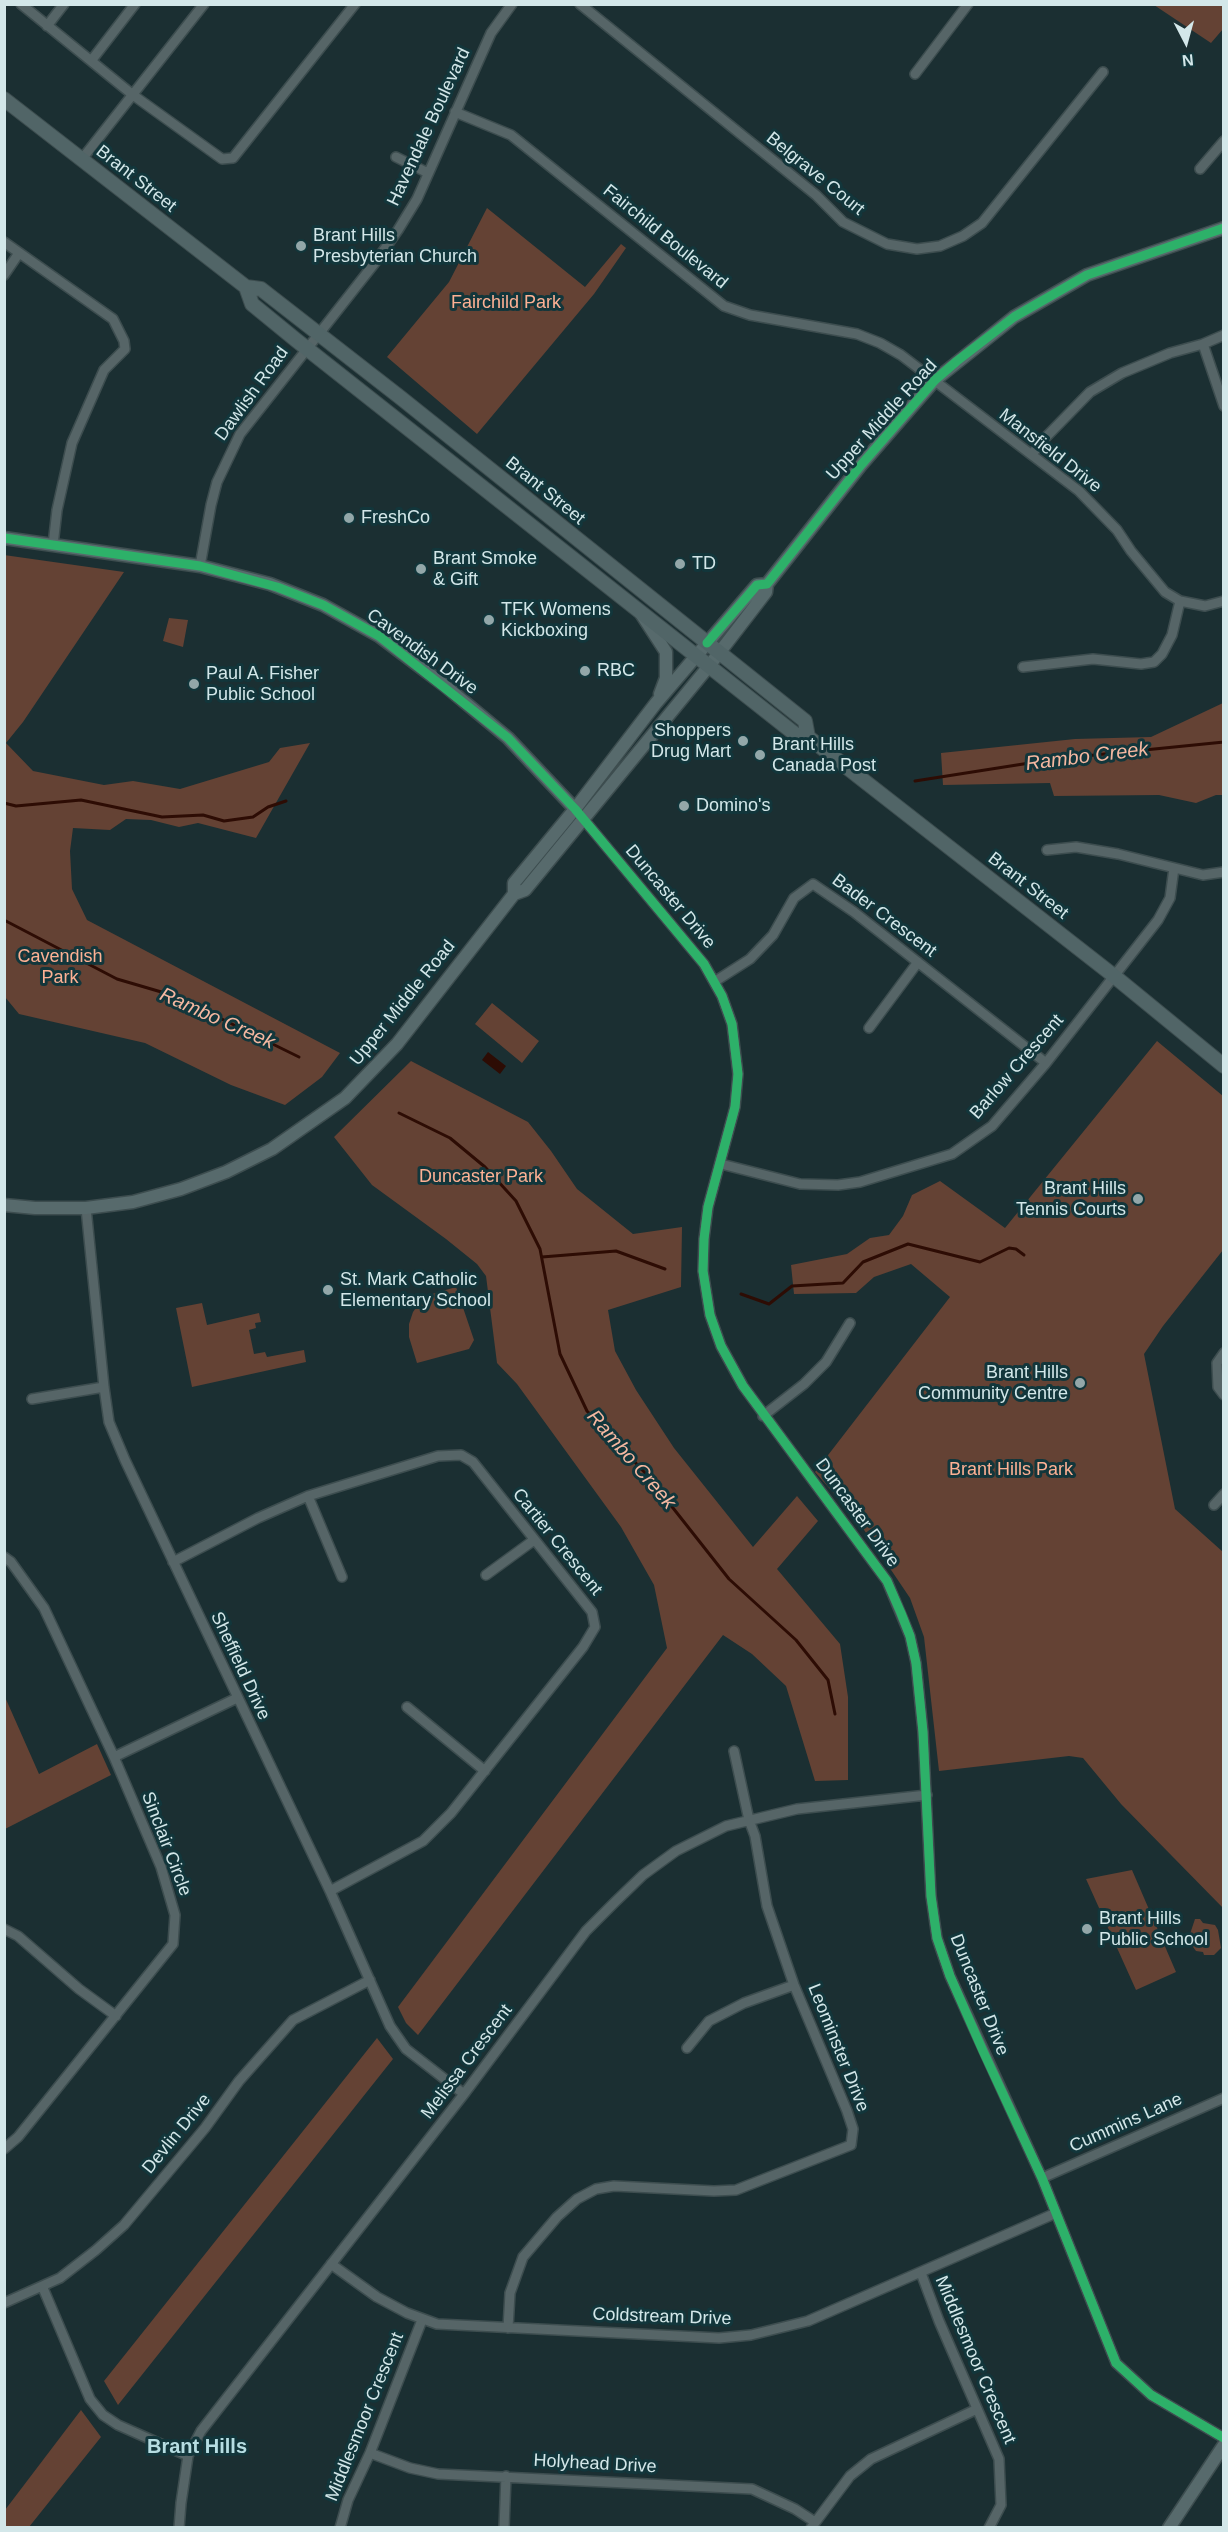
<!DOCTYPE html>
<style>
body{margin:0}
#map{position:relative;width:1228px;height:2532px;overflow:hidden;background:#1b2f32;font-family:Helvetica,sans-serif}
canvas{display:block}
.frame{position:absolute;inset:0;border:6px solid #d3e7e9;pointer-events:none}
.north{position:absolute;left:1156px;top:12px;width:60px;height:60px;-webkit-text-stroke:4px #12363b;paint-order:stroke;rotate:174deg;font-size:16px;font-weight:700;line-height:24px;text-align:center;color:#d3e7e9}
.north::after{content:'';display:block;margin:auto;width:21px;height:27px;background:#d3e7e9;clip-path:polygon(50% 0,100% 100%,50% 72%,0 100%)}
</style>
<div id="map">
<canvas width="1228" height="2532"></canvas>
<div class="frame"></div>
<div class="north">N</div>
</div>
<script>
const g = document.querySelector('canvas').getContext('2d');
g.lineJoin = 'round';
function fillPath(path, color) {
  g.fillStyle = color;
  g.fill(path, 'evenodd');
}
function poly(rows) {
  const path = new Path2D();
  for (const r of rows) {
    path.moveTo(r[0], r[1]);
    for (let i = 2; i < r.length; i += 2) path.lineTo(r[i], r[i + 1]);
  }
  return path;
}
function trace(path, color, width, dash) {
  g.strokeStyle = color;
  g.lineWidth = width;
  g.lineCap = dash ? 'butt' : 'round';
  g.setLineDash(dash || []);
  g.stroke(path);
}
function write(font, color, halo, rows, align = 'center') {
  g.font = font + ' Helvetica,sans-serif';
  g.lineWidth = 6;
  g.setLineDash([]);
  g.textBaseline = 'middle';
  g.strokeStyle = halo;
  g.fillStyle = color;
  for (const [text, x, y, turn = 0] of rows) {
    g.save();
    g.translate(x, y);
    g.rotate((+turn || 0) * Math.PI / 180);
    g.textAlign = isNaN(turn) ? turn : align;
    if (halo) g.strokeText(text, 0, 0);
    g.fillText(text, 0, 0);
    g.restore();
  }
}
const green = poly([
 [1154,5,1223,5,1223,29,1211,43],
 [487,208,585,287,621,244,626,248,594,294,477,434,387,357,449,282],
 [4,555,124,572,23,722,6,743,33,771,104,785,133,781,180,789,269,762,280,748,310,743,256,838,198,823,179,827,151,820,126,819,110,830,73,828,70,851,72,889,87,920,340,1053,322,1077,285,1105,231,1085,145,1043,19,1014,5,997],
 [169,618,188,620,183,647,163,641],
 [1223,703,1223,795,1216,795,1196,803,1159,795,1054,796,1050,783,943,785,941,753,1075,739,1151,737],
 [492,1003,539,1041,522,1063,475,1024],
 [1157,1041,1223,1096,1223,1250,1163,1326,1144,1354,1175,1509,1223,1552,1223,1908,1121,1804,1083,1758,1069,1756,939,1771,924,1637,910,1598,858,1521,815,1472,950,1297,911,1264,874,1277,856,1293,794,1294,791,1265,847,1254,870,1238,889,1235,903,1216,912,1195,940,1181,1005,1228],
 [411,1061,528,1122,551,1151,577,1189,633,1234,682,1227,681,1287,608,1310,615,1351,636,1390,674,1448,753,1547,797,1496,818,1521,777,1569,840,1644,848,1697,848,1780,815,1781,786,1686,752,1654,723,1635,418,2035,406,2023,398,2007,667,1648,654,1585,621,1527,517,1384,497,1363,486,1276,477,1264,446,1239,372,1185,334,1137],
 [456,1287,474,1340,469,1349,417,1363,409,1337,409,1324,413,1312,421,1301,432,1294],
 [202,1303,207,1325,259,1313,261,1322,255,1323,256,1328,249,1330,254,1354,265,1352,267,1357,304,1350,306,1362,192,1387,176,1308],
 [5,1697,39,1774,97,1744,111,1775,5,1829],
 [1132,1870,1176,1972,1136,1990,1086,1879],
 [1195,1919,1200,1919,1203,1923,1215,1925,1218,1930,1221,1948,1214,1955,1204,1955,1203,1952,1196,1951,1188,1940],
 [377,2038,393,2059,118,2405,104,2381],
 [81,2410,101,2437,29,2527,5,2527,5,2510]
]);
const water = poly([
 [488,1052,506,1066,500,1074,482,1060]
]);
const stream = poly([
 [915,781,1055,759,1224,742],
 [4,803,16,806,81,800,162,817,203,815,224,821,253,817,268,807,286,801],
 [4,920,117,979,175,996,299,1057],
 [399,1113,450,1138,485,1167,516,1201,540,1249,560,1354,587,1411,647,1475,729,1579,796,1640,828,1680,835,1714],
 [542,1257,616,1251,665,1269],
 [741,1294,769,1304,792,1286,843,1283,863,1262,908,1244,980,1262,1009,1248,1016,1249,1024,1255]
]);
const street = poly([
 [21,4,133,95,222,159,233,158,355,4],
 [580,4,816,195,843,222,887,244,917,249,940,246,963,236,982,223,1103,72],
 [47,26,64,4],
 [91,61,135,4],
 [915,74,968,4],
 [455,112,511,135,724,306,750,315,857,334,880,343,901,355,1079,491,1117,530,1131,551,1165,592,1180,601,1205,606,1224,601],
 [396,157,428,173],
 [82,159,204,4],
 [1200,169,1224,141],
 [4,242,113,319,124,341,125,349,104,370,72,443,57,510,53,545],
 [4,275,19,253],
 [1203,344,1224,406],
 [1032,454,1047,436,1090,392,1122,373,1170,353,1203,344,1224,335],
 [200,566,211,505,217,482,240,434,374,264,398,230,417,199,491,33,512,4],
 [1023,667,1093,659,1141,664,1154,662,1162,654,1172,635,1180,601],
 [580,815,704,964,722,996,732,1024,738,1074,735,1107,708,1207,704,1239,703,1271,710,1315,721,1346,743,1386,887,1581,910,1636,916,1663,923,1732,931,1896,937,1938,950,1976,1042,2178,1116,2363,1151,2395,1224,2438],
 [1047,850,1076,847,1118,854,1203,875,1224,872],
 [714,982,750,959,773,935,794,898,813,884,854,912,1046,1063],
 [869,1028,918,962],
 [721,1164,800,1184,838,1185,860,1182,952,1154,992,1126,1046,1063,1158,920,1170,898,1174,868],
 [86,1208,104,1387,109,1422,125,1460,330,1891,390,2026,406,2049,464,2094],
 [1224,1353,1217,1363,1218,1387,1224,1395],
 [32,1399,104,1387],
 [763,1416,804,1384,826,1362,850,1323],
 [308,1496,342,1577],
 [1214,1505,1224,1494],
 [4,1557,11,1562,44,1608,114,1757,161,1867,175,1915,173,1944,18,2137,4,2149],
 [173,1562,258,1518,308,1496,438,1456,461,1455,473,1462,592,1612,595,1627,583,1647,451,1813,423,1841,330,1891],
 [486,1575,534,1540],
 [407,1707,485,1771],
 [114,1757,237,1698],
 [4,1929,18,1936,79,1989,116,2016],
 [687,2048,709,2021,744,2003,794,1985],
 [1042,2178,1224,2098],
 [331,2264,377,2297,407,2313,437,2324,719,2338,751,2335,808,2321,1056,2213],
 [921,2273,939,2321,999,2459,1001,2505,989,2528],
 [43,2288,90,2399,103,2415,118,2425,188,2456],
 [4,2303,60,2278,96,2250,124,2225,205,2128,239,2081,293,2020,370,1980],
 [508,2328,510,2293,523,2257,557,2217,577,2199,596,2189,614,2186,714,2191,736,2190,851,2145,853,2129,847,2111,794,1985,767,1906,755,1836,749,1820,734,1751],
 [370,2453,410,2468,438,2474,752,2489,795,2509,815,2522],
 [179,2528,181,2503,188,2456,201,2431,464,2094,586,1931,615,1902,643,1875,676,1851,726,1826,797,1809,927,1795],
 [340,2528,348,2500,370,2453,422,2320],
 [504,2528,506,2476],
 [811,2528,850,2476,871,2459,977,2409]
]);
const secondary = poly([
 [4,538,200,566,270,584,323,605,379,636,444,685,508,738,575,809],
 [642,615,666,652,666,678,660,694],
 [514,894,514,883,575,809,656,703,757,585,767,584],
 [4,1205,35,1208,86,1208,133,1202,181,1189,226,1172,272,1149,345,1098,397,1044,514,894,525,890,709,666,766,592,767,584,861,465,935,380,1014,317,1087,275,1224,228],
 [1169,2528,1224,2445]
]);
const primary = poly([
 [4,99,246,287,261,289,401,398,805,721,808,737],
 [246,287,252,304,296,340,795,734,808,737,1114,976,1224,1066]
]);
const cycleway = poly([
 [4,538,200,566,277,587,323,605,379,636,508,738,575,809,704,964,722,996,732,1024,738,1074,735,1107,708,1207,704,1239,703,1271,710,1315,721,1346,743,1386,887,1581,901,1613,910,1636,916,1663,923,1732,931,1896,937,1938,950,1976,983,2051,1042,2178,1116,2363,1151,2395,1224,2438],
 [707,643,757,585,767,584,861,465,935,380,957,361,1014,317,1087,275,1224,228]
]);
const markers = [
 [301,246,6,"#93a7a9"],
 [349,518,6,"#93a7a9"],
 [680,564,6,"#93a7a9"],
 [421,569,6,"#93a7a9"],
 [489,620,6,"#93a7a9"],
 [585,671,6,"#93a7a9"],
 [194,684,6,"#93a7a9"],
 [743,741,6,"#93a7a9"],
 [760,755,6,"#93a7a9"],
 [684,806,6,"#93a7a9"],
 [1138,1199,6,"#93a7a9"],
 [328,1290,6,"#93a7a9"],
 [1080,1383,6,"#93a7a9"],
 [1087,1929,6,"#93a7a9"]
];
const streetNames = [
 ["Havendale Boulevard",429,127,-65],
 ["Belgrave Court",815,174,39],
 ["Brant Street",136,179,38],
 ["Fairchild Boulevard",665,237,39],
 ["Dawlish Road",252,394,-54],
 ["Upper Middle Road",882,420,-48],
 ["Mansfield Drive",1050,451,38],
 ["Brant Street",545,491,39],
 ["Cavendish Drive",422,652,36],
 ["Brant Street",1028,886,38],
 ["Duncaster Drive",670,897,50],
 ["Bader Crescent",884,916,37],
 ["Upper Middle Road",403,1003,-51],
 ["Barlow Crescent",1017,1067,-49],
 ["Duncaster Drive",857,1513,54],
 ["Cartier Crescent",557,1542,51],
 ["Sheffield Drive",240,1666,65],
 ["Sinclair Circle",166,1844,69],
 ["Duncaster Drive",979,1995,68],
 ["Leominster Drive",838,2048,68],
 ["Melissa Crescent",467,2062,-53],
 ["Cummins Lane",1126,2123,-24],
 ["Devlin Drive",177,2134,-51],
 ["Coldstream Drive",662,2317,2],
 ["Middlesmoor Crescent",975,2360,67],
 ["Middlesmoor Crescent",365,2417,-68],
 ["Holyhead Drive",595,2464,3]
];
const poiNames = [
 ["Brant Hills",313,236],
 ["Presbyterian Church",313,257],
 ["FreshCo",361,518],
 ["Brant Smoke",433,559],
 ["& Gift",433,580],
 ["TD",692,564],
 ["TFK Womens",501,610],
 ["Kickboxing",501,631],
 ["RBC",597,671],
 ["Paul A. Fisher",206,674],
 ["Public School",206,695],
 ["Shoppers",731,731,"right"],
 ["Drug Mart",731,752,"right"],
 ["Brant Hills",772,745],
 ["Canada Post",772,766],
 ["Domino's",696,806],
 ["Brant Hills",1126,1189,"right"],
 ["Tennis Courts",1126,1210,"right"],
 ["St. Mark Catholic",340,1280],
 ["Elementary School",340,1301],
 ["Brant Hills",1068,1373,"right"],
 ["Community Centre",1068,1394,"right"],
 ["Brant Hills",1099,1919],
 ["Public School",1099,1940]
];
const parkNames = [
 ["Fairchild Park",506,303],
 ["Cavendish",60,957],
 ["Park",60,978],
 ["Duncaster Park",481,1177],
 ["Brant Hills Park",1011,1470]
];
const waterNames = [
 ["Rambo Creek",1087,757,-7],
 ["Rambo Creek",217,1019,24],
 ["Rambo Creek",631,1460,49]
];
const neighbourhoodNames = [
 ["Brant Hills",197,2447]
];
fillPath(green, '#644234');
fillPath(water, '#2d0c04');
trace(stream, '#2d0c04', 3);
trace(street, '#3d4d4f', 12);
trace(secondary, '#3d4d4f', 15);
trace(primary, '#3d4d4f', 16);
trace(street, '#566567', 9);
trace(secondary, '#576a6c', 12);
trace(primary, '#516567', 14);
trace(cycleway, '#2db169', 9);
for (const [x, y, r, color] of markers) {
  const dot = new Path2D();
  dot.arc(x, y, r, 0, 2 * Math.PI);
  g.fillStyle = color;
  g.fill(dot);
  trace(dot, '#12363b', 2);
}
write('18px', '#d3e7e9', '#12363b', streetNames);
write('18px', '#d3e7e9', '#12363b', poiNames, 'left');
write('18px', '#fdb194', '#12363b', parkNames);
write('italic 20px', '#f5b8a1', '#12363b', waterNames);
write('bold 20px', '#b6dde2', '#12363b', neighbourhoodNames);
</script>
